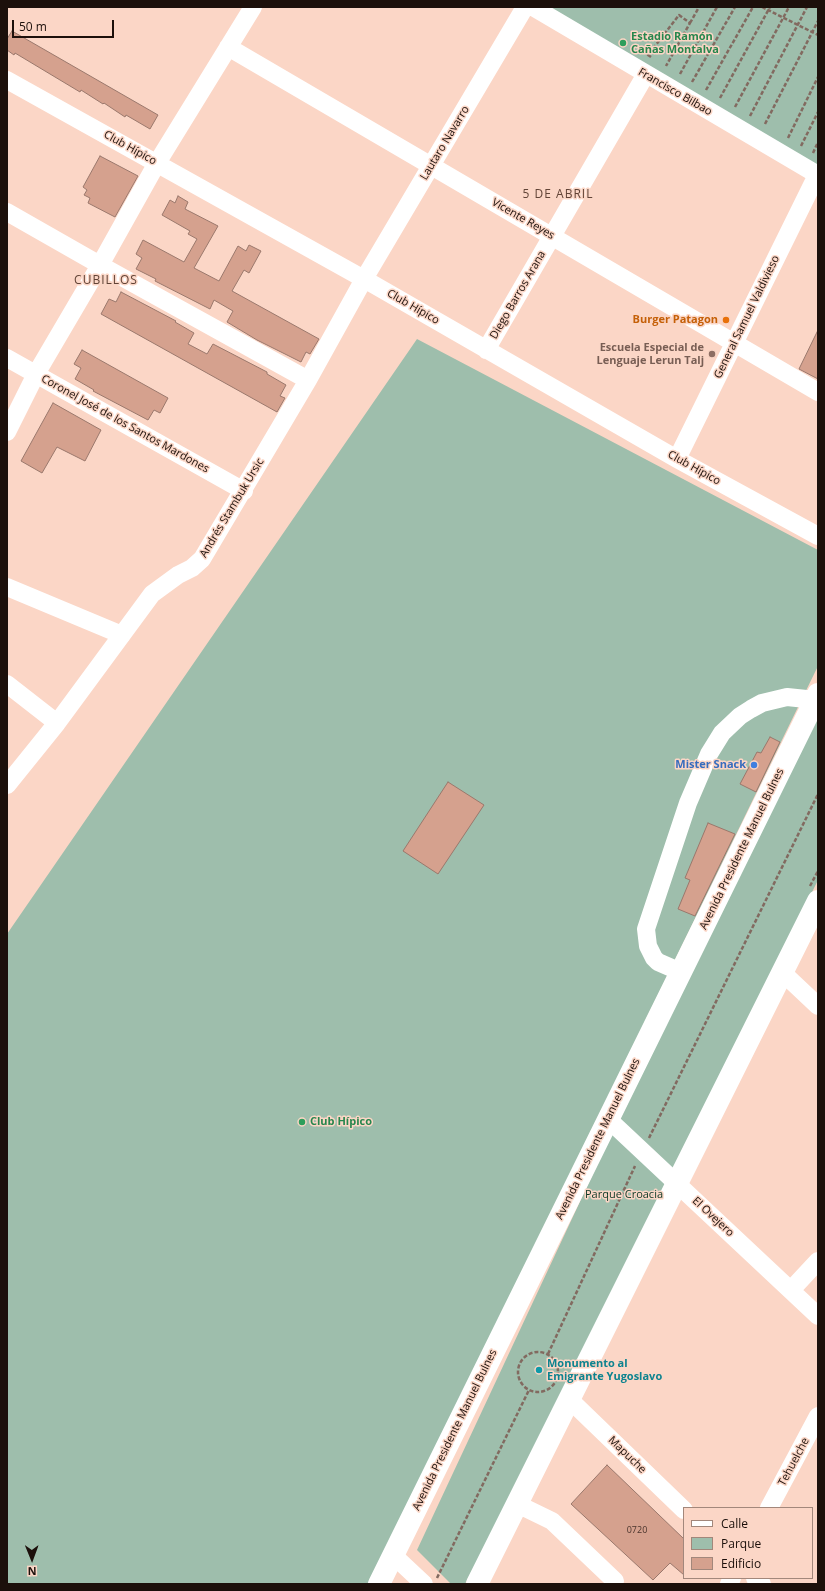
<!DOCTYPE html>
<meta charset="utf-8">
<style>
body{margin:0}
#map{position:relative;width:825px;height:1591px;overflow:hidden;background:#fbd6c6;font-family:"Open Sans",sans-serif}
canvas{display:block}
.frame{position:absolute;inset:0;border:8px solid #1c100b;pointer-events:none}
.legend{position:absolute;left:683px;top:1507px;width:130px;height:72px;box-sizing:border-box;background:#fbd6c6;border:1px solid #a2877b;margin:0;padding:5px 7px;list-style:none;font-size:12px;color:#1c100b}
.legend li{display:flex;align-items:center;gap:8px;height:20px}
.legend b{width:20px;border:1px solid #a2877b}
.north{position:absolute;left:12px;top:1539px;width:40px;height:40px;-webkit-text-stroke:3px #fbd6c6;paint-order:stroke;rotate:179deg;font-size:11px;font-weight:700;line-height:16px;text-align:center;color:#1c100b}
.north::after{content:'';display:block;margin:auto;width:14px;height:18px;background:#1c100b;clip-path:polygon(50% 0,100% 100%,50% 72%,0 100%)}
.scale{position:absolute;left:12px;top:20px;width:102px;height:18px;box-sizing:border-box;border:2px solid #1c100b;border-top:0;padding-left:5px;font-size:12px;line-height:14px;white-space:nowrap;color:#1c100b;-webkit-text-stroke:3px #fbd6c6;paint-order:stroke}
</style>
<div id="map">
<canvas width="825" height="1591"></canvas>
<div class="frame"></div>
<ul class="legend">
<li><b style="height:5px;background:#fff"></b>Calle</li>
<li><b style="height:11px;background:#9ebeac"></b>Parque</li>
<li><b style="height:11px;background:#d5a18e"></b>Edificio</li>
</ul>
<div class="north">N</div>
<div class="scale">50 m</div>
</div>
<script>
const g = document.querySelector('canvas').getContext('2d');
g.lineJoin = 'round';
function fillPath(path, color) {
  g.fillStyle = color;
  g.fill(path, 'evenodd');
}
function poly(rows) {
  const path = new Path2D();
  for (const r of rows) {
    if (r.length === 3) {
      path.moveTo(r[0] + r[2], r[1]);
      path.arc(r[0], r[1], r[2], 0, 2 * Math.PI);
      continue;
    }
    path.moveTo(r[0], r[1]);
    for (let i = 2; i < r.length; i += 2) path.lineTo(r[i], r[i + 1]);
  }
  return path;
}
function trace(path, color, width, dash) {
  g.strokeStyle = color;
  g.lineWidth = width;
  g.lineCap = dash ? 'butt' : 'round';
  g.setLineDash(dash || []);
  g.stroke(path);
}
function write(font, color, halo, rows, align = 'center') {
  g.font = font + ' "Open Sans",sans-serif';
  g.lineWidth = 3;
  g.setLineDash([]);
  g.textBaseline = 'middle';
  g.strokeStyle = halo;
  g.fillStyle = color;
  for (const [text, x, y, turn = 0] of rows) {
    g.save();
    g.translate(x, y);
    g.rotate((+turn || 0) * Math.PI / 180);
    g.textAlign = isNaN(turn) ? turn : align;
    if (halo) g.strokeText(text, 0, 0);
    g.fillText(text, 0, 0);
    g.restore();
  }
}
const green = poly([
 [543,7,818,7,818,170],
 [417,339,818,550,818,666,505,1309,368,1584,7,1584,7,934],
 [818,716,818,880,675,1171,620,1119],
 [613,1131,671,1184,465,1584,451,1584,417,1550]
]);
const building = poly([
 [12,31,158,115,150,129,126,115,125,117,104,103,103,104,81,90,80,92,15,53,14,55,7,50,7,39,12,31],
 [100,156,138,176,115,217,88,203,90,198,84,195,87,190,83,187,100,156],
 [178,196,188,202,185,209,218,226,194,268,219,281,238,246,246,251,249,245,261,251,249,273,244,270,232,291,319,339,310,354,306,352,301,362,257,340,227,322,233,311,214,300,210,309,155,281,156,279,136,269,142,258,136,254,143,240,184,262,197,239,188,234,190,231,162,215,170,200,175,203,178,196],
 [121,292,176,321,175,322,194,333,188,344,207,354,213,344,267,372,267,374,286,385,280,396,285,398,277,412,101,314,109,299,116,302,121,292],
 [818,330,818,379,799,369,818,330],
 [82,350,168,398,160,413,154,410,148,420,93,391,94,390,75,379,81,368,74,364,82,350],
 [53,403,101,430,85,461,57,447,42,473,21,461,53,403],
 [770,737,780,742,756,792,740,784,757,752,761,753,770,737],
 [448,782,484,805,438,874,403,851,448,782],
 [708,823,735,834,695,916,678,909,690,880,685,878,708,823],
 [607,1465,684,1539,684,1575,670,1563,653,1580,571,1504,607,1465]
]);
const path = poly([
 [762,7,818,35],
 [690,23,699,7],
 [651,57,648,55,679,15,690,23,666,66],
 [680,74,717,7],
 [692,82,735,7],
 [706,90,753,7],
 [720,98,770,7],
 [735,107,789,7],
 [750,116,807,7],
 [765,124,818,21],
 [788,138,818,77],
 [801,146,818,112],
 [813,153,818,142],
 [810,886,818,871],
 [649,1138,818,794],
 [538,1372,20],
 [548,1354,635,1166],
 [437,1578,529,1390]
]);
const minor = poly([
 [533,7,818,175],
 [228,47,818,392],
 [7,80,364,279,677,459,818,536],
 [7,212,100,265,308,380],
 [486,350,646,74],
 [7,358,244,491],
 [7,432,36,374,100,265,157,163,253,7],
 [677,459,817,175],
 [7,587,122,635],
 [7,684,57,723],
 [7,785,57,723,152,594,178,575,192,568,202,559,308,380,364,279,525,7],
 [681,972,658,962,654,958,648,946,646,929,688,803,709,754,722,733,740,716,751,709,762,703,787,697,816,700],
 [783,973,818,1006],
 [608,1119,818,1316],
 [791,1290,818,1261],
 [570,1400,684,1510],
 [517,1504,552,1521,615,1581],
 [769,1508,818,1416],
 [393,1555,424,1584],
 [755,1578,762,1584],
 [729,1584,732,1578]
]);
const major = poly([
 [379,1584,818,694],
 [477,1584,818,901]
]);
const markers = [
 [623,43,4,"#2e9e5b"],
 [726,320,4,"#e8710a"],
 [712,354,4,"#8d6e63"],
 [754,765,4,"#3f7fe0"],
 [302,1122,4,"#2e9e5b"],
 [539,1370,4,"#0f9aa8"]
];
const numberNames = [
 ["0720",637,1530]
];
const leisureNames = [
 ["Estadio Ramón",631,37],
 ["Cañas Montalva",631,50],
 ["Club Hípico",310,1122]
];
const streetNames = [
 ["Francisco Bilbao",675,92,30],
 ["Lautaro Navarro",445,143,-59],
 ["Club Hípico",130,148,29],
 ["Vicente Reyes",523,219,30],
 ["Diego Barros Arana",518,295,-60],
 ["Club Hípico",413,307,30],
 ["General Samuel Valdivieso",747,317,-64],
 ["Coronel José de los Santos Mardones",125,424,29],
 ["Club Hípico",694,468,29],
 ["Andrés Stambuk Ursic",232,508,-59],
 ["Avenida Presidente Manuel Bulnes",742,849,-64],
 ["Avenida Presidente Manuel Bulnes",598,1139,-64],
 ["El Ovejero",713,1217,43],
 ["Avenida Presidente Manuel Bulnes",455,1430,-64],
 ["Mapuche",627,1455,44],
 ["Tehuelche",794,1462,-62]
];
const foodNames = [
 ["Burger Patagon",718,320]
];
const educationNames = [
 ["Escuela Especial de",704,348],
 ["Lenguaje Lerun Talj",704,361]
];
const shopNames = [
 ["Mister Snack",746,765]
];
const parkNames = [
 ["Parque Croacia",624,1195]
];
const cultureNames = [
 ["Monumento al",547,1364],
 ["Emigrante Yugoslavo",547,1377]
];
const neighbourhoodNames = [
 ["5 DE ABRIL",558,195],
 ["CUBILLOS",106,281]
];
fillPath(green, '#9ebeac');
fillPath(building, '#d5a18e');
trace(building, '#9a786c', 1);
trace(path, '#826a60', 2.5, [4, 2]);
trace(minor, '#fff', 18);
trace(major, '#fff', 22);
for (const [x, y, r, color] of markers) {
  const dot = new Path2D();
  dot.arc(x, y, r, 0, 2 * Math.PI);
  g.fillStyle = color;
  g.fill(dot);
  trace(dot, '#fbd6c6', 1.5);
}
write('9px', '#4a342c', null, numberNames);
write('bold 11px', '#27864d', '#fbd6c6', leisureNames, 'left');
write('11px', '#1c100b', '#fbd6c6', streetNames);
write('bold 11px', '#c56008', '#fbd6c6', foodNames, 'right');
write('bold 11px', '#785e54', '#fbd6c6', educationNames, 'right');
write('bold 11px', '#366cbe', '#fbd6c6', shopNames, 'right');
write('11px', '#0b3825', '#fbd6c6', parkNames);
write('bold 11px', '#0d838f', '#fbd6c6', cultureNames, 'left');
g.letterSpacing = '1px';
write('12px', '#624437', '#fbd6c6', neighbourhoodNames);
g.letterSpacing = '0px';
</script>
